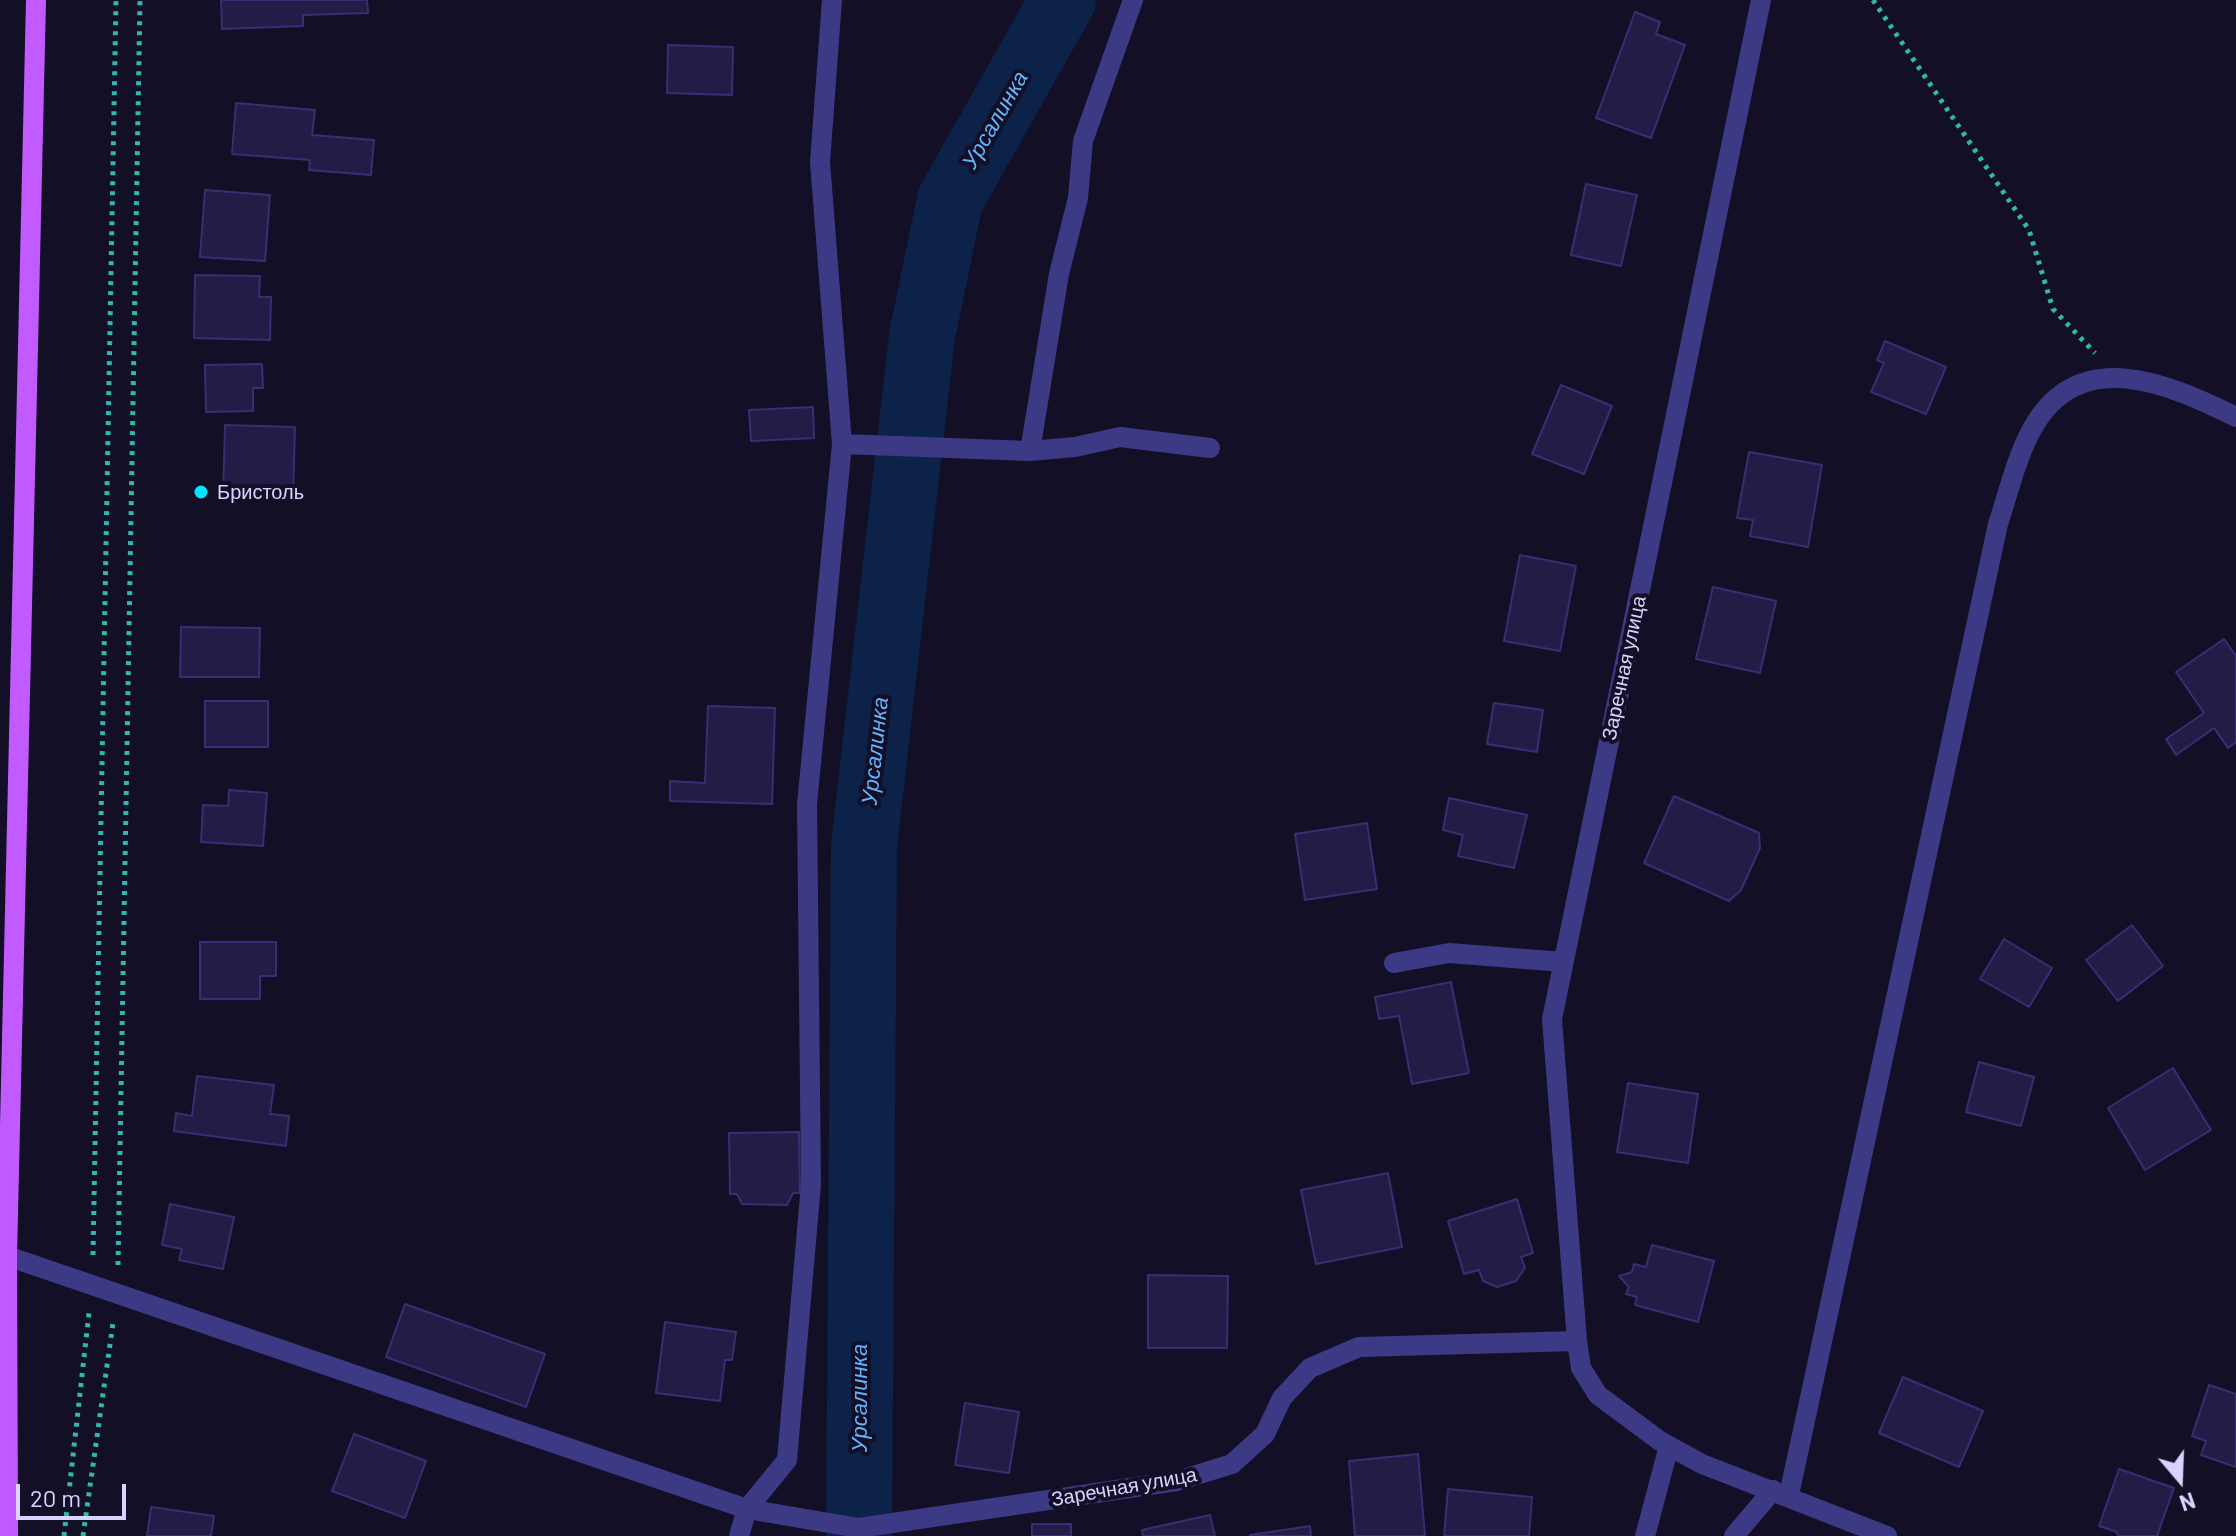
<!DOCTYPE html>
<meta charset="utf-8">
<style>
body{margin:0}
#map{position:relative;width:2236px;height:1536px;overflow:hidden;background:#130f26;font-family:Barlow,sans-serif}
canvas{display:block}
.north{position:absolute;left:2140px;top:1440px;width:80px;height:80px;-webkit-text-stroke:6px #130f26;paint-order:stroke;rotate:161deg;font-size:22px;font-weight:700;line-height:32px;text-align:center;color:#d9d4ff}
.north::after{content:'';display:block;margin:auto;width:28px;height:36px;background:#d9d4ff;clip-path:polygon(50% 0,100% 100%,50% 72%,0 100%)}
.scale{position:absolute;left:16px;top:1484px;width:110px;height:36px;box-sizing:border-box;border:4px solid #d9d4ff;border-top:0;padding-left:10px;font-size:24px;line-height:28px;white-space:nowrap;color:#d9d4ff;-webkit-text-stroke:6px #130f26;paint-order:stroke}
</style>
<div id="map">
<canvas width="2236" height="1536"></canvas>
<div class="north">N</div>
<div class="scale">20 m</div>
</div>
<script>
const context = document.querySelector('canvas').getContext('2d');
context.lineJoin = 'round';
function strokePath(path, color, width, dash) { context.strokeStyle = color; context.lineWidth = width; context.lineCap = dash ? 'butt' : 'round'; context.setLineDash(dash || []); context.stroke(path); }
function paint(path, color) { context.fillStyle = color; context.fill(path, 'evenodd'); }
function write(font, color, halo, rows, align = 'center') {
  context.font = font + ' Barlow,sans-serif'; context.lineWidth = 8; context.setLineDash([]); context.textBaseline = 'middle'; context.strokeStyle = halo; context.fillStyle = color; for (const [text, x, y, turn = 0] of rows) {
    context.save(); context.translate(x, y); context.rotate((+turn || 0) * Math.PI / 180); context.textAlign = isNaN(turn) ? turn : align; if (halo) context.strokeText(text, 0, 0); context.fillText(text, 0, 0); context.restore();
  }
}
const river = new Path2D(`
 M859,1536l5,-690 58,-510 28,-136 113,-200`);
const building = new Path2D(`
 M221,0h146l1,13 -65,2v11l-81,3z
 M1635,12l25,10 -4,12 29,11 -34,93 -55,-20z
 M668,45l65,2 -1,48 -65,-2z
 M236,103l79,7 -3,25 62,5 -3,35 -62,-5 1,-10 -78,-6z
 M1586,184l51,11 -16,71 -50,-11z
 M205,190l65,5 -5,66 -65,-4z
 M195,275l65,1 -1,21h12l-1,43 -76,-2z
 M1885,341l61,26 -20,47 -55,-22 13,-29 -7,-3z
 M262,364l1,24h-10v23l-47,1 -1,-47z
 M1561,385l51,21 -28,68 -52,-20z
 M813,407l1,31 -63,3 -2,-31z
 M225,425l70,2 -2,72 -70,-2z
 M1749,452l73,13 -14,82 -58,-11 3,-16 -16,-2z
 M1520,555l56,11 -16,85 -56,-10z
 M1713,587l63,14 -16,72 -64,-14z
 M181,627l79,1 -1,49h-79z
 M2224,639l12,17v86l-8,6 -14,-20 -38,27 -10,-16 38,-26 -28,-41z
 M205,701h63v46h-63z
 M1494,703l49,7 -6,42 -50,-8z
 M708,706l67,2 -3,96 -102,-3v-20l35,2z
 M229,790l38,3 -4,53 -62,-4 2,-37 25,1z
 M1674,796l85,37 1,15 -19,42 -12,11 -85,-38z
 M1449,798l78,17 -13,53 -56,-12 5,-21 -20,-5z
 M1367,823l10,66 -72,11 -10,-66z
 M2132,925l31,41 -45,35 -32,-41z
 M2004,939l48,29 -23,39 -49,-28z
 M200,942h76v34h-16v23h-60z
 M1451,982l18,91 -57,11 -13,-68 -20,3 -4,-22z
 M1979,1062l55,15 -13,49 -55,-14z
 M2173,1068l38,62 -66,40 -37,-62z
 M197,1076l77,9 -4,29 19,2 -3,30 -112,-15 2,-18 16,3z
 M1628,1083l70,11 -10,69 -71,-11z
 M799,1132l1,61h-7l-6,12 -45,-1 -5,-10h-7l-1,-61z
 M1388,1173l14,74 -86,17 -15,-74z
 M1517,1199l16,54 -12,4 4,11 -9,13 -19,6 -14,-6 -4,-11 -15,4 -16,-53z
 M170,1204l64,13 -11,52 -44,-9 3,-11 -20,-4z
 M1652,1245l62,16 -16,61 -63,-17 2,-8 -11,-3 3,-7 -10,-11 13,-4 2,-8 12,3z
 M1148,1275l80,1 -1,72h-79z
 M405,1304l140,50 -19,53 -140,-50z
 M665,1322l71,10 -4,28h-7l-5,41 -64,-8z
 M1903,1377l80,34 -24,56 -80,-34z
 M2209,1385l27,9v73l-35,-12 5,-14 -14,-5z
 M965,1403l54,9 -10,61 -54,-8z
 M354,1434l72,27 -21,57 -73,-27z
 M1418,1454l7,82h-70l-6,-75z
 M2119,1469l55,19 -17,48h-39l-1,-4 -18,-6z
 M1448,1489l84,8 -3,39h-85z
 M151,1507l63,9 -3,20h-64z
 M1210,1515l5,21h-72l-1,-6z
 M1032,1524h39v12h-39z
 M1310,1526l1,10h-61v-1z`);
const path = new Path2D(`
 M1873,0l156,230 24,79 42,44
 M93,1255l23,-1255
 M118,1265l22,-1265
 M64,1536l25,-223
 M83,1536l30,-213`);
const minor = new Path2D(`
 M1761,0l-209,1019 25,322 4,27 17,27 62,46 42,23 185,72
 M842,444l188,7 45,-4 45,-10 90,11
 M1030,451l29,-177 19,-76 5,-57 50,-141
 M1394,963l55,-10 114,9
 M7,1256l740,253 112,19 318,-47 55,-17 33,-30 17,-36 28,-30 49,-21 218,-6
 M1789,1495l209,-971c10,-30 18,-65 33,-93 47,-88 138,-47 205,-14
 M739,1536l8,-27 40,-49 24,-276 -4,-380 35,-360 -22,-282 12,-162
 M1645,1536l24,-90
 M1734,1536l39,-46`);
const major = new Path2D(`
 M8,1536l-1,-280 29,-1256`);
const markers = [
 [201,492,8,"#00e5ff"]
];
const poiNames = [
 ["Бристоль",217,492]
];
const streetNames = [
 ["Заречная улица",1624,668,-78],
 ["Заречная улица",1124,1487,-10]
];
const waterNames = [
 ["Урсалинка",995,120,-60],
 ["Урсалинка",875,751,-84],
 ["Урсалинка",860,1398,-90]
];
strokePath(river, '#0c2248', 66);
paint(building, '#241b47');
strokePath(building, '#3b2d73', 2);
strokePath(path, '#2fb8b0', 5, [4, 6]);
strokePath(minor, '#3d3a85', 20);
strokePath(major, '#c25bff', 20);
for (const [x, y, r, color] of markers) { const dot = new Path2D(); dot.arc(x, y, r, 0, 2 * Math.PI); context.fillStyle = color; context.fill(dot); strokePath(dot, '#130f26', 3); }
write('20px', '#d9d4ff', '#130f26', poiNames, 'left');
write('20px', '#d9d4ff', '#130f26', streetNames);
write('italic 22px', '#62b6ff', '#130f26', waterNames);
</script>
